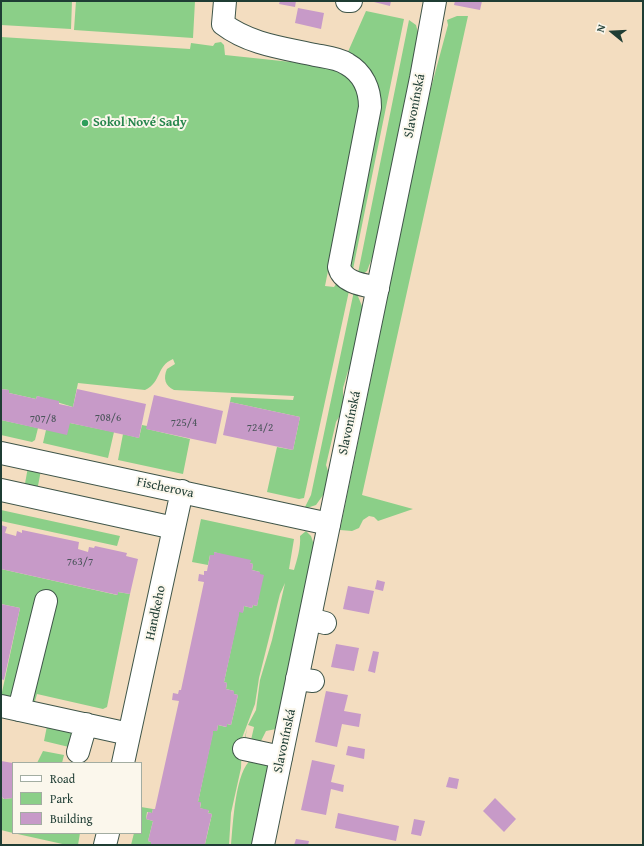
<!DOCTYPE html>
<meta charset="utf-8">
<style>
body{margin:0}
#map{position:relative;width:644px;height:846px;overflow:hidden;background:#f3ddc0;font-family:"Gentium Book Plus",serif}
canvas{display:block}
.frame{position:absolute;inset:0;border:2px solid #1f3d34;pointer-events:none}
.legend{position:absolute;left:12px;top:762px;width:130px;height:72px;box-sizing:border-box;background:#fbf7ec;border:1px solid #a3ada2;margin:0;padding:5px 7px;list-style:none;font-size:12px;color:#1f3d34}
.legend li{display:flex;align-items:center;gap:8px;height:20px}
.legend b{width:20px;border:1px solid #a3ada2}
.north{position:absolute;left:592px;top:12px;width:40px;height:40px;-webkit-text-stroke:3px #fbf7ec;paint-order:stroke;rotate:288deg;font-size:11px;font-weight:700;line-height:16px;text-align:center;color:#1f3d34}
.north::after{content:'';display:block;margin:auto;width:14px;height:18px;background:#1f3d34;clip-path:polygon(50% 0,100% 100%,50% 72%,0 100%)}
</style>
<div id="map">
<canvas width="644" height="846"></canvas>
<div class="frame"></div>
<ul class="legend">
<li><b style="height:5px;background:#fff"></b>Road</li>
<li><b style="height:11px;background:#8bcf88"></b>Park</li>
<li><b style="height:11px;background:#c79ac8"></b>Building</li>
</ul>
<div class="north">N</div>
</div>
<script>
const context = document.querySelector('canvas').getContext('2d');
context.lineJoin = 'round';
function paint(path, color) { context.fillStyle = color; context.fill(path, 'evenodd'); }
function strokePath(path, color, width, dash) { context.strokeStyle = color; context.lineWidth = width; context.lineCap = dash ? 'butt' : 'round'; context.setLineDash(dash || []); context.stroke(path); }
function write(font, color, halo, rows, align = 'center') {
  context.font = font + ' "Gentium Book Plus",serif'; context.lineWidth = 4; context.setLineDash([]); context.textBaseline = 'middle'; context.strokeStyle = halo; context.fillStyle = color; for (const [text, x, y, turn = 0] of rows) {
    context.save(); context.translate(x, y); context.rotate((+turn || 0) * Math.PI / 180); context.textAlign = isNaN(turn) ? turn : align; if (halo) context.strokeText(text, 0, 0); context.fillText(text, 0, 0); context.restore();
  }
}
const green = new Path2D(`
 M1,1h71l-1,28 -70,-4z
 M76,1h119l-2,37 -119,-8z
 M366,11l38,8 -52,255 -3,-6 21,-127 -23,-87z
 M457,16h11l-106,479 51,14 -35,12 -4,-4 -5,-1 -6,4 -4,8 -7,3 -12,-1 88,-431 20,-74 -1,-5z
 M409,20l7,5 3,11 -42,209 -10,26 -10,7z
 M1,37l189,12 1,-6 22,3 2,-3 6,-1 3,3 1,10 85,9 36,7 17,25 -38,190 9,1 4,-6 11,10 -45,207 -5,1 -32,-7 10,-45 16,3 7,-33 -70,-15 1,-5 62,3 1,-4 -120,-6c-9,-4 -11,-12 -7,-21l8,-5 -2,-5c-17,7 -11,23 -28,31l-67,-7 -5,24 -36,-11 -1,3 -27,-6v-3l-8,-1z
 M354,291l3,3 5,12 1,9 -10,48 -5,8 -5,17v22l-7,12 -10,43 3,9 -3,17 -10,14 -12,4 7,-14z
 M1,420l37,8 -3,12 -3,2 -31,-7z
 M70,423l44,9 -6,26 -65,-15 3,-13z
 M142,425l5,1v3l43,10 -7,35 -65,-14 5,-26 16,4z
 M28,467l13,3 -4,21 -13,-2z
 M1,510l119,26 -3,10 -116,-25z
 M201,519l93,20 -5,30 5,1c3,-10 7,-23 6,-34l6,-5 5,5 3,9 -38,184 -10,2 -6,12 -16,-2 3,-13 -2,12h6l3,-13 -6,-2 8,-15 4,-30 12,-40 13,-57 -5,11 -21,84 -4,26 -13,34 -1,30 -10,45 -2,32h-28v-2l4,1 7,-30 -4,-1 1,-2 -9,-3 1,-5 -3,-1 15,-71h4l1,-6 8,2 1,-3 4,1 7,-30 -4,-1v-3l-8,-2 1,-6 -3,-1 15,-70h4l1,-6 8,2 1,-3 4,1 2,-12 1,-22 -8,-2 1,-6 -39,-12v3h-4l-2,10 -16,-3z
 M1,569l116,26 1,-3 12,2 -23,113 -4,2 -66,-15 -3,11 -22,-7 -11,-1 19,-89 -19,-4z
 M47,726l30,6 -4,16 -29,-7z
 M43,751l21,4 -2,8h-25z
 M252,759l16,5 -14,81h-23c2,-20 4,-75 21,-86z
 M1,794l2,5 10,-1v35l-12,-3z
 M141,807l12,2 -1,4 -5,-1 -1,7 7,2 -5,20 3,1v3h-20l3,-12h7z
 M13,833h67l-2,12h-11z`);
const building = new Path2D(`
 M280,1h16l-1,6 -16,-3z
 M370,1h21l-1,5z
 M455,1h27l-2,9 -26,-5z
 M298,8l26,5 -3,16 -26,-6z
 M1,389l8,1v3l27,6 1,-3 22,5v3l14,3 4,-18 69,15 -7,34 -69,-15 -3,12 -66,-15z
 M154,395l69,16 -7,33 -70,-15z
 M230,402l70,15 -7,33 -70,-15z
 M1,525l6,2 -2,6 11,3 1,-5 5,2v-3l57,12 -1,7 10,3 1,-5 5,1 1,-2 32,7 -1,3 12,3 -8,35 -12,-2v3l-117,-26z
 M214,552l37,8 -1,3 3,1 -1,6 8,2v2l4,1 -7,31 -4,-1 -1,3 -8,-2 -1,7 -4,-1v3l-15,67 3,1 -1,6 8,2v3l4,1 -7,30 -4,-1v3l-9,-2 -1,6h-4v3l-15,68h3l-1,6 9,2 -1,3 4,1 -3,12 -4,18 -54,1v-3l-3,-1 5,-20 -7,-2 2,-7 4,1 1,-4h2l24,-108 -7,-1 1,-7 5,1 1,-4h2l23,-108 -6,-1 1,-7 5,1v-4h3l3,-16h4z
 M377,580l8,2 -2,9 -8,-2z
 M348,586l26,5 -5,23 -26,-5z
 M1,604l19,4 -16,72 -3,-1z
 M336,644l23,4 -5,23 -23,-4z
 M373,651l6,1 -4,21 -7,-2z
 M326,691l22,4 -4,16 17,3 -2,13 -17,-3 -5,23 -22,-5z
 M348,746l17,3 -1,10 -18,-4z
 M312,760l23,5 -4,17 13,3 -1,7 -12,-3 -5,26 -25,-5z
 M1,761l12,2v35l-9,1 -2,-2z
 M449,777l10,2 -2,10 -11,-2z
 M495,798l21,21 -12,13 -21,-21z
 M338,813l61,13 -3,15 -61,-13z
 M414,819l11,2 -4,15 -10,-2z
 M296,839l13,2 -1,4h-14z`);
const minor = new Path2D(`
 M225,1l-2,23c26,20 60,24 92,31 10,2 23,3 32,9 16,9 23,25 23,43l-31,160c4,16 25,18 39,21
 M347,1h4
 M1,453l328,71
 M1,490l173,38
 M310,619l15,4
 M297,679l16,2
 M1,706l128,28
 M19,710l27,-109
 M244,749l37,8
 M78,752l8,-28
 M123,763l59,-272
 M105,845l3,-12`);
const major = new Path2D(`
 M263,845l158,-767 14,-77`);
const markers = [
 [85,123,4,"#2e9e5b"]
];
const numberNames = [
 ["708/6",108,418],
 ["707/8",43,419],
 ["725/4",184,423],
 ["724/2",260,428],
 ["763/7",80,562]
];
const streetNames = [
 ["Slavonínská",415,106,-79],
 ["Slavonínská",350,423,-78],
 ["Fischerova",165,488,12],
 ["Handkeho",156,613,-78],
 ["Slavonínská",285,741,-78]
];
const leisureNames = [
 ["Sokol Nové Sady",93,123]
];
paint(green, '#8bcf88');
paint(building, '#c79ac8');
strokePath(minor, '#3f5549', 24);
strokePath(major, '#3f5549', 24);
strokePath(minor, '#fff', 22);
strokePath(major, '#fff', 22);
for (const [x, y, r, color] of markers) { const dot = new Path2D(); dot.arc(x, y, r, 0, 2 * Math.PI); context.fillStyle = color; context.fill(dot); strokePath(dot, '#fbf7ec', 1.5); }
write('11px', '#495459', null, numberNames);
write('13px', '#1f3d34', '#fbf7ec', streetNames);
write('bold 13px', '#27864d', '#fbf7ec', leisureNames, 'left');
</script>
